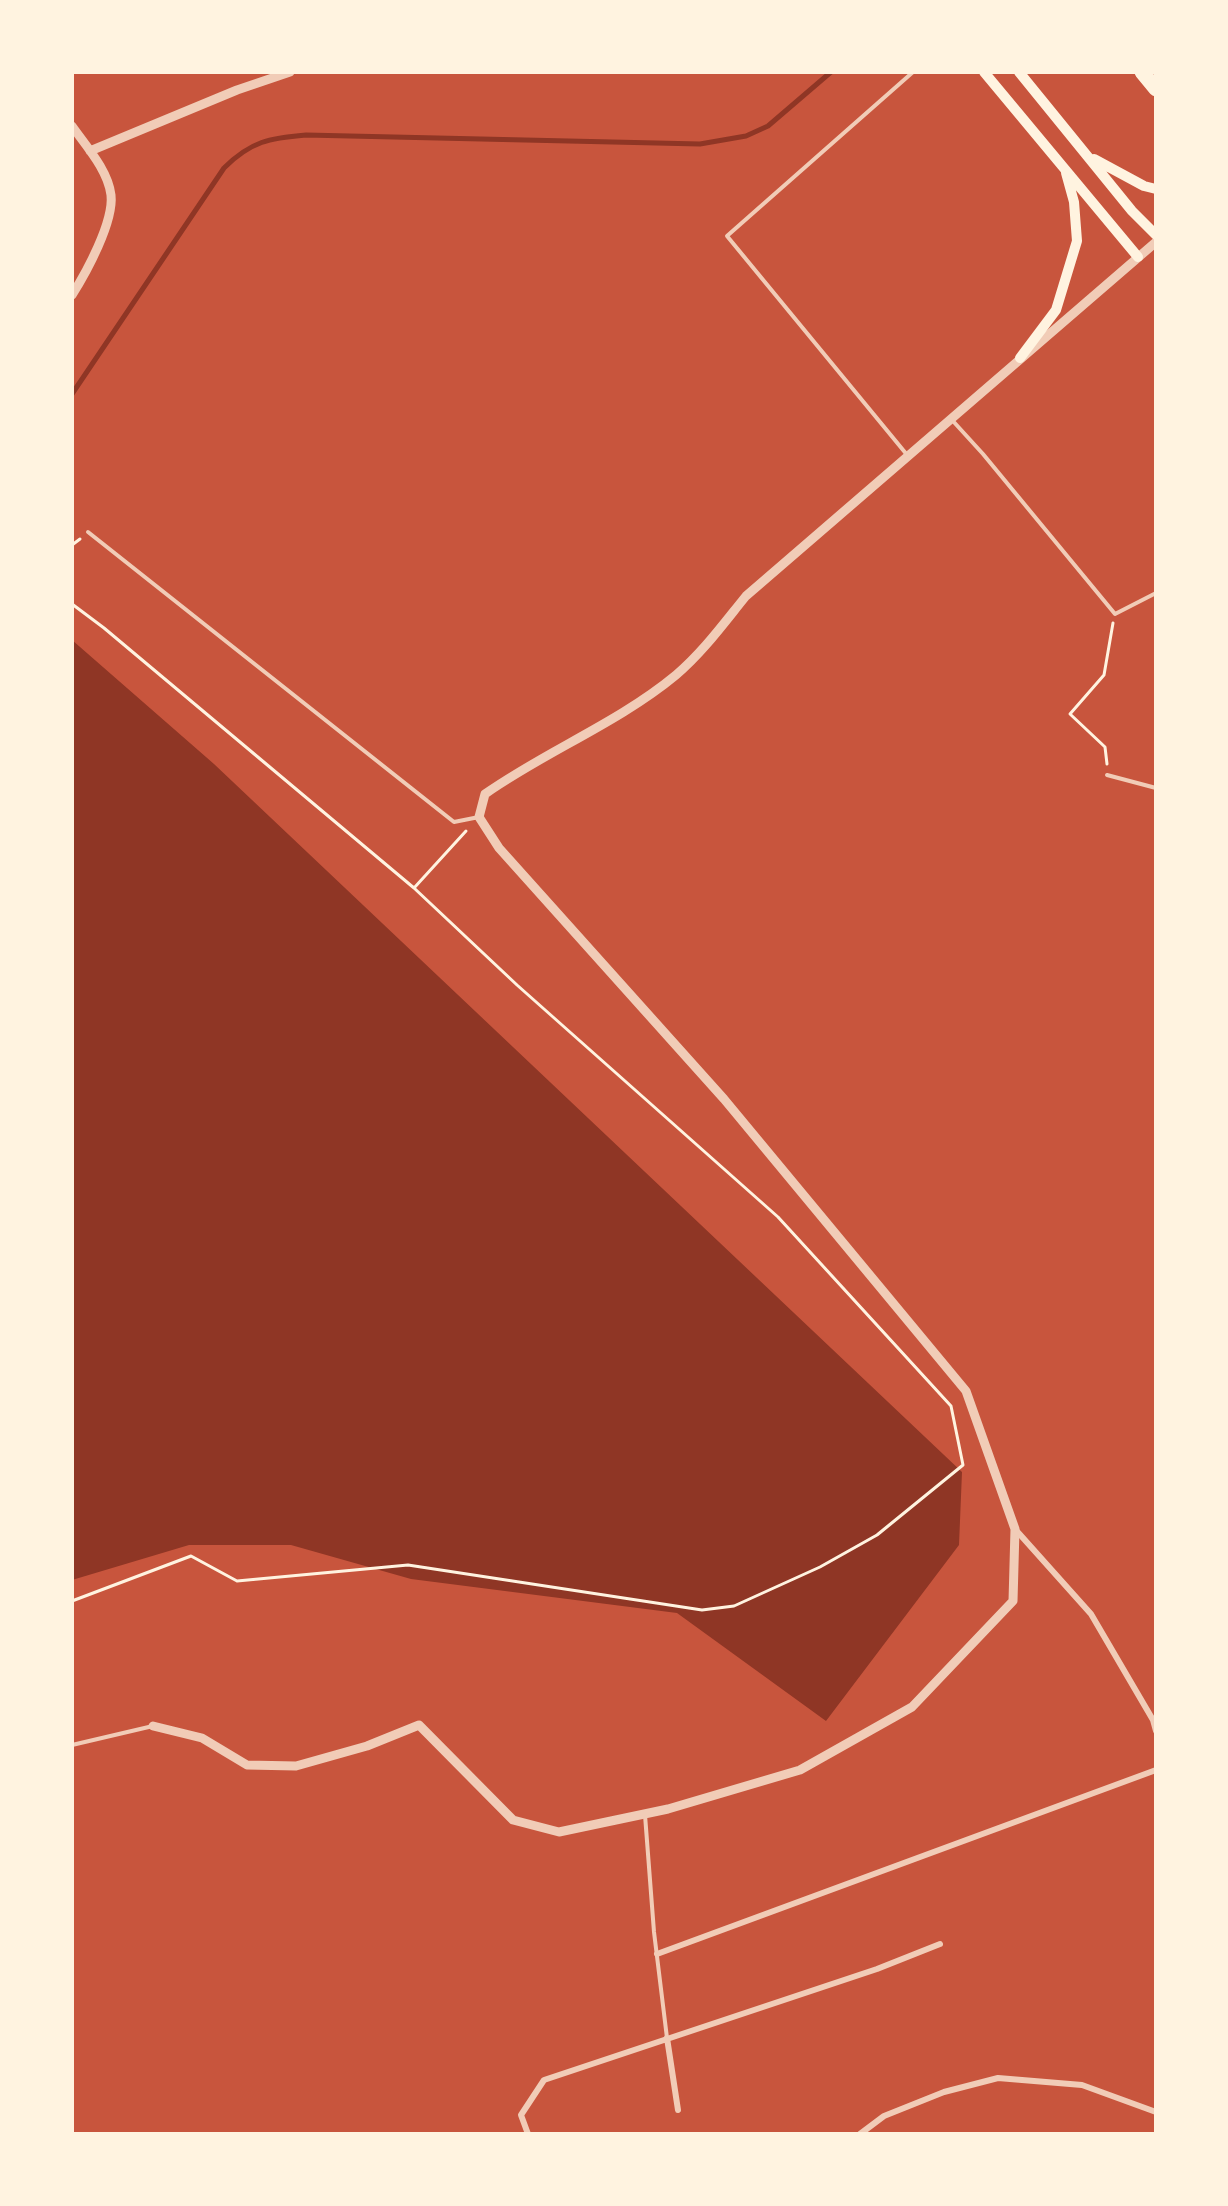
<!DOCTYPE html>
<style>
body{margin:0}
#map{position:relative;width:1228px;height:2206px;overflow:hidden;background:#c8553d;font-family:Lato,sans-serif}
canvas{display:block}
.frame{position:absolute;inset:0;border:74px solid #fff3e0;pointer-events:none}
</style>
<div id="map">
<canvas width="1228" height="2206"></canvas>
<div class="frame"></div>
</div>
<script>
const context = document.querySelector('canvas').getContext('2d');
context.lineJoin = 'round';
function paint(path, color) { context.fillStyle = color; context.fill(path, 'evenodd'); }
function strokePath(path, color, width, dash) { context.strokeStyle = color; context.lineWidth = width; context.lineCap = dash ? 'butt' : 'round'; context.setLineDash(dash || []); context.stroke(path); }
const water = new Path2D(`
 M72,640l142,124 748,708 -3,73 -133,176 -149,-108 -266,-34 -120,-34h-102l-117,35z`);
const stream = new Path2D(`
 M72,394l152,-226c27,-27 46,-30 82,-33l394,9 46,-8 22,-10 63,-54`);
const path = new Path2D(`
 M72,545l8,-6
 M72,604l32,24 310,260
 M1107,764l-2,-17 -35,-33 34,-39 9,-52
 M72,1601l119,-45 46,25 171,-16 294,45 32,-4 86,-39 57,-32 86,-70 -12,-59 -173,-189 -261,-232 -103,-97 52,-57`);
const service = new Path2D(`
 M952,420l31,34 132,160 41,-21
 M908,456l-181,-220 186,-164
 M88,532l366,290 25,-5
 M1107,775l49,13
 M72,1745l81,-19
 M645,1815l9,117 13,106`);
const minor = new Path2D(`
 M1015,1529l76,85 62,106 3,11
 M657,1954l499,-184
 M667,2038l11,72
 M528,2134l-7,-19 23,-35 333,-111 63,-25
 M860,2134l24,-18 60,-24 54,-14 84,7 74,27`);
const tertiary = new Path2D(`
 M72,126c14,20 36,44 39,69 3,27 -25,78 -39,100
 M90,151l147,-61 53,-18
 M153,1726l49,12 45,27 49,1 71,-20 52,-21 94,95 46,12 109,-23 132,-39 112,-63 101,-106 2,-72 -49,-138 -242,-292 -225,-251 -20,-31 6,-23c61,-43 133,-71 191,-119 27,-23 48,-52 70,-79l410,-354`);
const secondary = new Path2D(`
 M984,72l154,185
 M1019,72l113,139 24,24
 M1094,159l50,27 12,3
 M1020,358l36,-48 21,-69 -3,-39 -8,-29`);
const motorway = new Path2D(`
 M1142,72l14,17`);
paint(water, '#8f3625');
strokePath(stream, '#8f3625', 5);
strokePath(path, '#fff3e0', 3);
strokePath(service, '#f1ccb7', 4);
strokePath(minor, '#f1ccb7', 6);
strokePath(tertiary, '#f1ccb7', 9);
strokePath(secondary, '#fff3e0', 10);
strokePath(motorway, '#fff3e0', 15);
</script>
